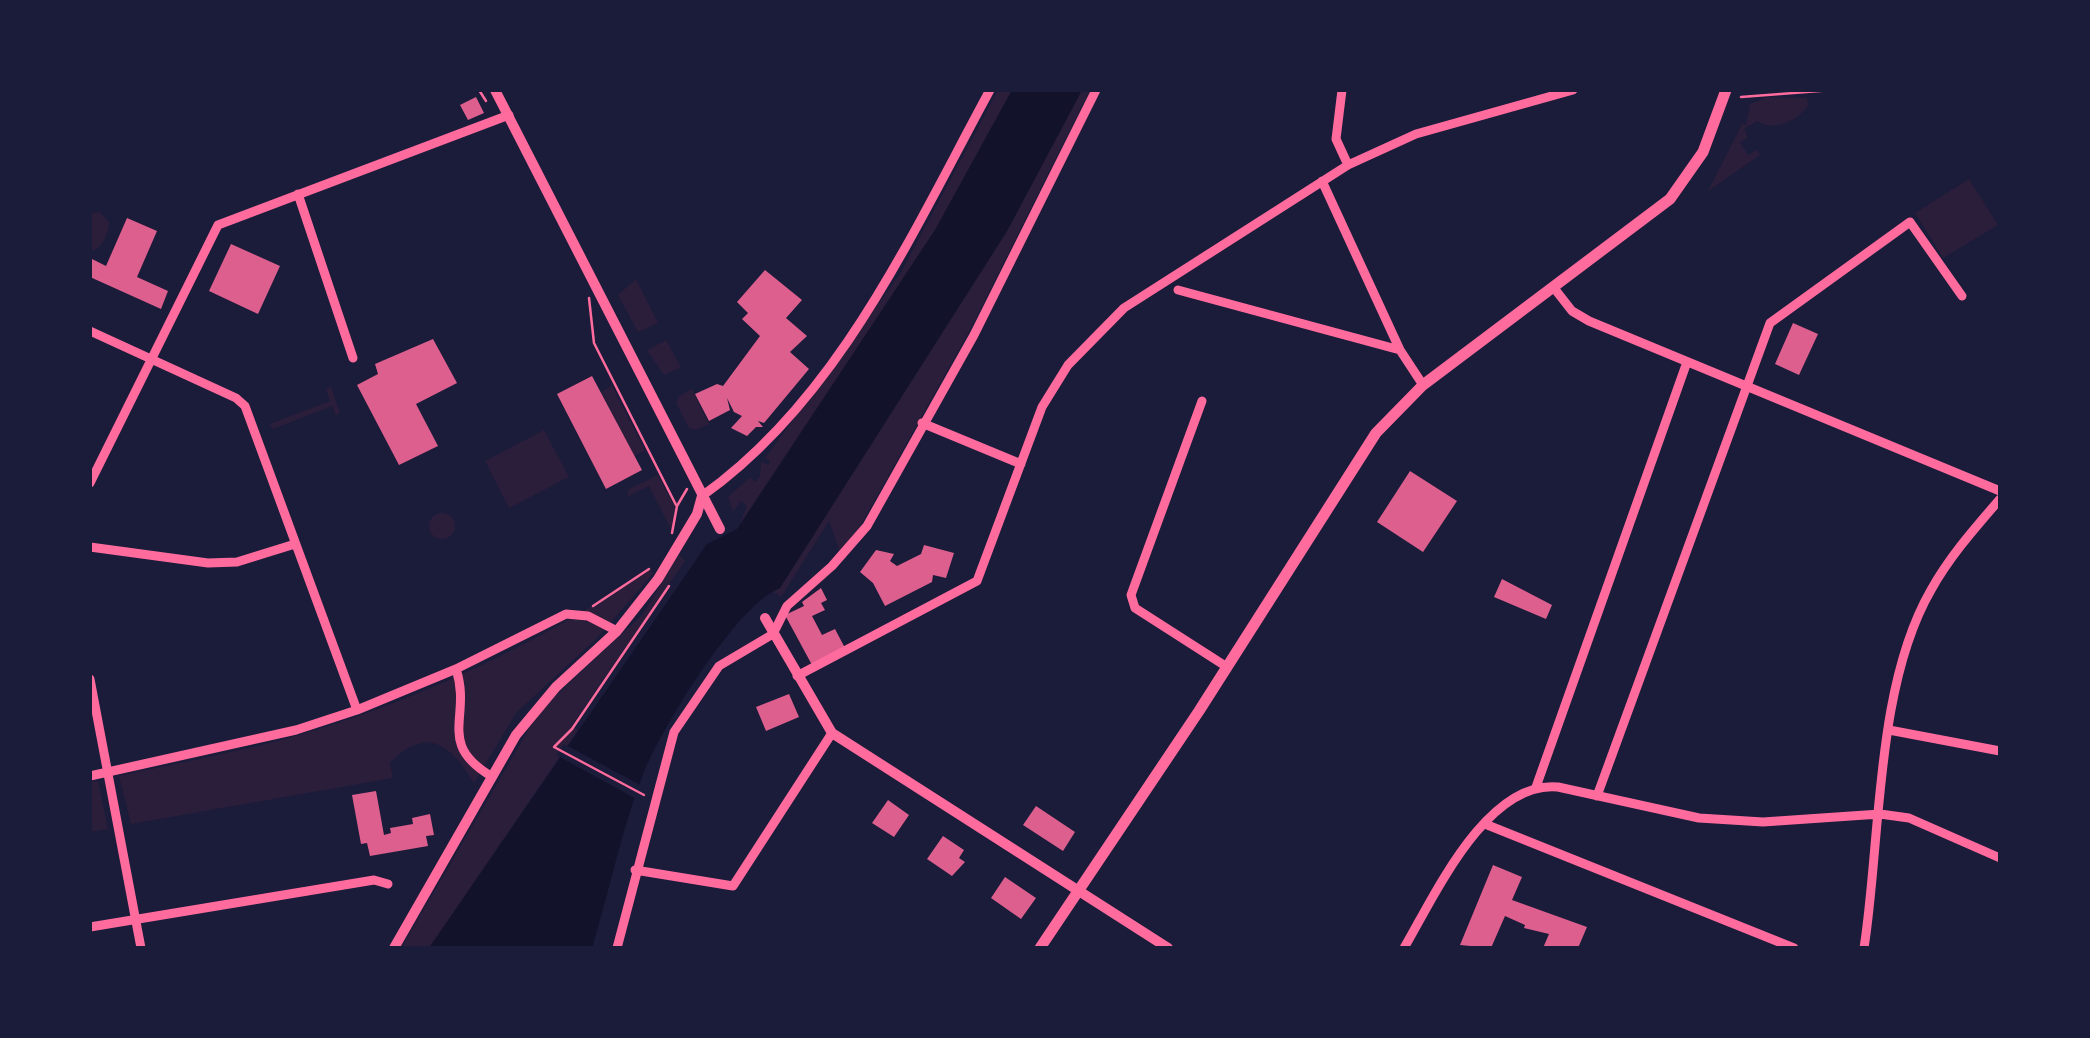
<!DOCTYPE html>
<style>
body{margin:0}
#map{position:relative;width:2090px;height:1038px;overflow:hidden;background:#1b1b3a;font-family:Lato,sans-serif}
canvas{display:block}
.frame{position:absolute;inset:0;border:92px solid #1b1b3a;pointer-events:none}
</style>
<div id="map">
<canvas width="2090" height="1038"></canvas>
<div class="frame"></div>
</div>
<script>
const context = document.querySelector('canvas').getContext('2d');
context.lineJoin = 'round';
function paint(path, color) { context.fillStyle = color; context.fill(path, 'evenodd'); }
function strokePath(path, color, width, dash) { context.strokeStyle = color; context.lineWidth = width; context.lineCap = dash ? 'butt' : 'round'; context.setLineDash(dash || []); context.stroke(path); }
const green = new Path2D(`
 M998,90h14l-77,140 -196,296 8,-20 -6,-5 -8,11 -5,-15 22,-20 5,5 5,-5 1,-16 7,4 2,-4 -5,-3 135,-184z
 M1082,90h8l-121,242 -111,198 -18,22 -11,-31 -48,76 -8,-5 7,-5 227,-356z
 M1768,97l39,1 1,8c-11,15 -34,26 -51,15l-13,8 4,8 -8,6 8,12 9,-5 3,5 -52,36 34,-67 4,1 4,-21z
 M1969,179l29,46 -55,33 -28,-45z
 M100,212l9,10c-1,13 -6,26 -19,30v-39z
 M636,279l22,44 -20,9 -20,-37z
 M666,340l15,27 -17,8 -17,-25z
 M612,386l33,64 -11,6 -33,-64z
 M331,387l9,26 -4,2 -4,-9 -59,23 -3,-5 60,-23 -4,-12z
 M692,389l17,35 -13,6 -7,-2 -13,-25 3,-7z
 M544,430l25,47 -60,31 -24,-47z
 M658,475l19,36 -5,20 -23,-45 -22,11 2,-8z
 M429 526a13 13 0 1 1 26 0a13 13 0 1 1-26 0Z
 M679,554l6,7 -113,164 6,5 -149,218h-28l129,-221 19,-25 93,-87z
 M650,569l3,5 -57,65 -80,74 -42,70c-22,-37 -47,-59 -84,-20l3,15 -262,46 -12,-48c62,-14 126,-25 187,-43 123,-37 238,-93 344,-164z
 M98,781l10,48 -18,3v-50z`);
const water = new Path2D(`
 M1012,90h70l-75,141 -227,357c-44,17 -120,142 -138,189 -21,55 -33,115 -50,171h-163l278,-404 30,-15 198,-299z`);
const pier = new Path2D(`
 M564,744l80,43 -6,22 2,-8 -84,-46z`);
const building = new Path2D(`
 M476,97l8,16 -16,7 -8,-15z
 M127,218l30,13 -20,46 31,14 -7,18 -71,-32v-19l16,8z
 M231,244l49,22 -22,48 -49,-23z
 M765,270l37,30 -16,18 21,18 -17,16 19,17 -45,54 -6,-2 5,6h-7l-9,9 -16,-8 11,-12 -8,-4 -7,-14 3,12 -21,11 -14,-27 22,-10 6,2 37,-50 -18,-17 6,-6 -11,-11z
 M1793,323l25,11 -19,41 -24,-11z
 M433,339l24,44 -41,21 22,42 -39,19 -42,-80 21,-11 -3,-10z
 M592,376l50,94 -36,19 -49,-95z
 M1410,471l47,30 -34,51 -46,-30z
 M924,545l30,8 -8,25 -13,-3 -1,7 -47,24 -12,-23 -13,-11 16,-22 18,4 -4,7 7,5 24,-12z
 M1502,579l50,26 -6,14 -52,-22z
 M821,588l6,12 -6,3 4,7 -13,6 10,19 13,-6 10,19 -33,17 -27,-50 19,-9 -2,-4z
 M789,694l10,23 -33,14 -10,-24z
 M376,791l8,44 7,-2 -1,-5 23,-4 -1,-6 18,-4 4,21 -8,1 2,10 -58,10 -3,-13 -6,1 -9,-49z
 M888,800l21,15 -15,22 -22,-14z
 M1036,806l39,26 -12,19 -40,-26z
 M943,836l21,14 -5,8 6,4 -13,14 -25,-17z
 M1493,865l29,12 -10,23 75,27 -9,21h-35l6,-14 -25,-6 1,-3 -20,-9 -14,32 -31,-3z
 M1005,877l31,21 -15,21 -30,-21z`);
const path = new Path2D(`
 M479,90l7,11
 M1741,97l92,-7
 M589,298l5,45 82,162
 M672,533l5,-27 10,-17
 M593,606l56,-37
 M644,795l-90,-48 18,-18 97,-143`);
const minor = new Path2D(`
 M1342,90l-6,49 12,26
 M1322,181l78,169 23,35
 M298,194l55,164
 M1554,288l18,23 17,10 411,170
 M1178,290l222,60
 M90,331l146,67 9,8 112,304
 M1202,401l-71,194 4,13 92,59
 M922,423l99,41
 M90,483l128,-258 291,-110
 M702,496c137,-97 210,-263 288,-406
 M90,547l118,16 29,-1 58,-18
 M456,669c16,48 -20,74 35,107
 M797,676l180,-95 65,-174 26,-42 56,-57 224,-143 68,-31 157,-44
 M90,679l51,269
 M1889,730l111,21
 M90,776l206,-46 61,-20 99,-41 110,-55 22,2 29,15
 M1536,787l151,-425
 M1597,796l173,-473 140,-101 52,74
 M1485,824l309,124
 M635,870l98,16 99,-153
 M90,927l284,-47 14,4
 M617,948l57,-216 45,-66 54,-32 14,-28 45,-40 35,-40 107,-191 122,-245
 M1404,948c31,-53 83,-168 154,-161l141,31 64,4 117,-8 29,4 91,40
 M1864,948c17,-109 11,-261 67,-358 19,-34 44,-62 69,-91`);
const tertiary = new Path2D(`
 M495,90l225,439
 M765,618l67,115 336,215
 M394,948l122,-213 40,-48 61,-56 41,-52 39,-65 5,-18`);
const secondary = new Path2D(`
 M1040,948l159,-237 177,-278 47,-48 247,-186 33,-47 23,-62`);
paint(green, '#2a1e3b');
paint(water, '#12122b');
paint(pier, '#1b1b3a');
paint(building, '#dd5f8e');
strokePath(path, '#ff6b9d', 2.5);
strokePath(minor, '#ff6b9d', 9);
strokePath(tertiary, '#ff6b9d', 10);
strokePath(secondary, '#ff6b9d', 11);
</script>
